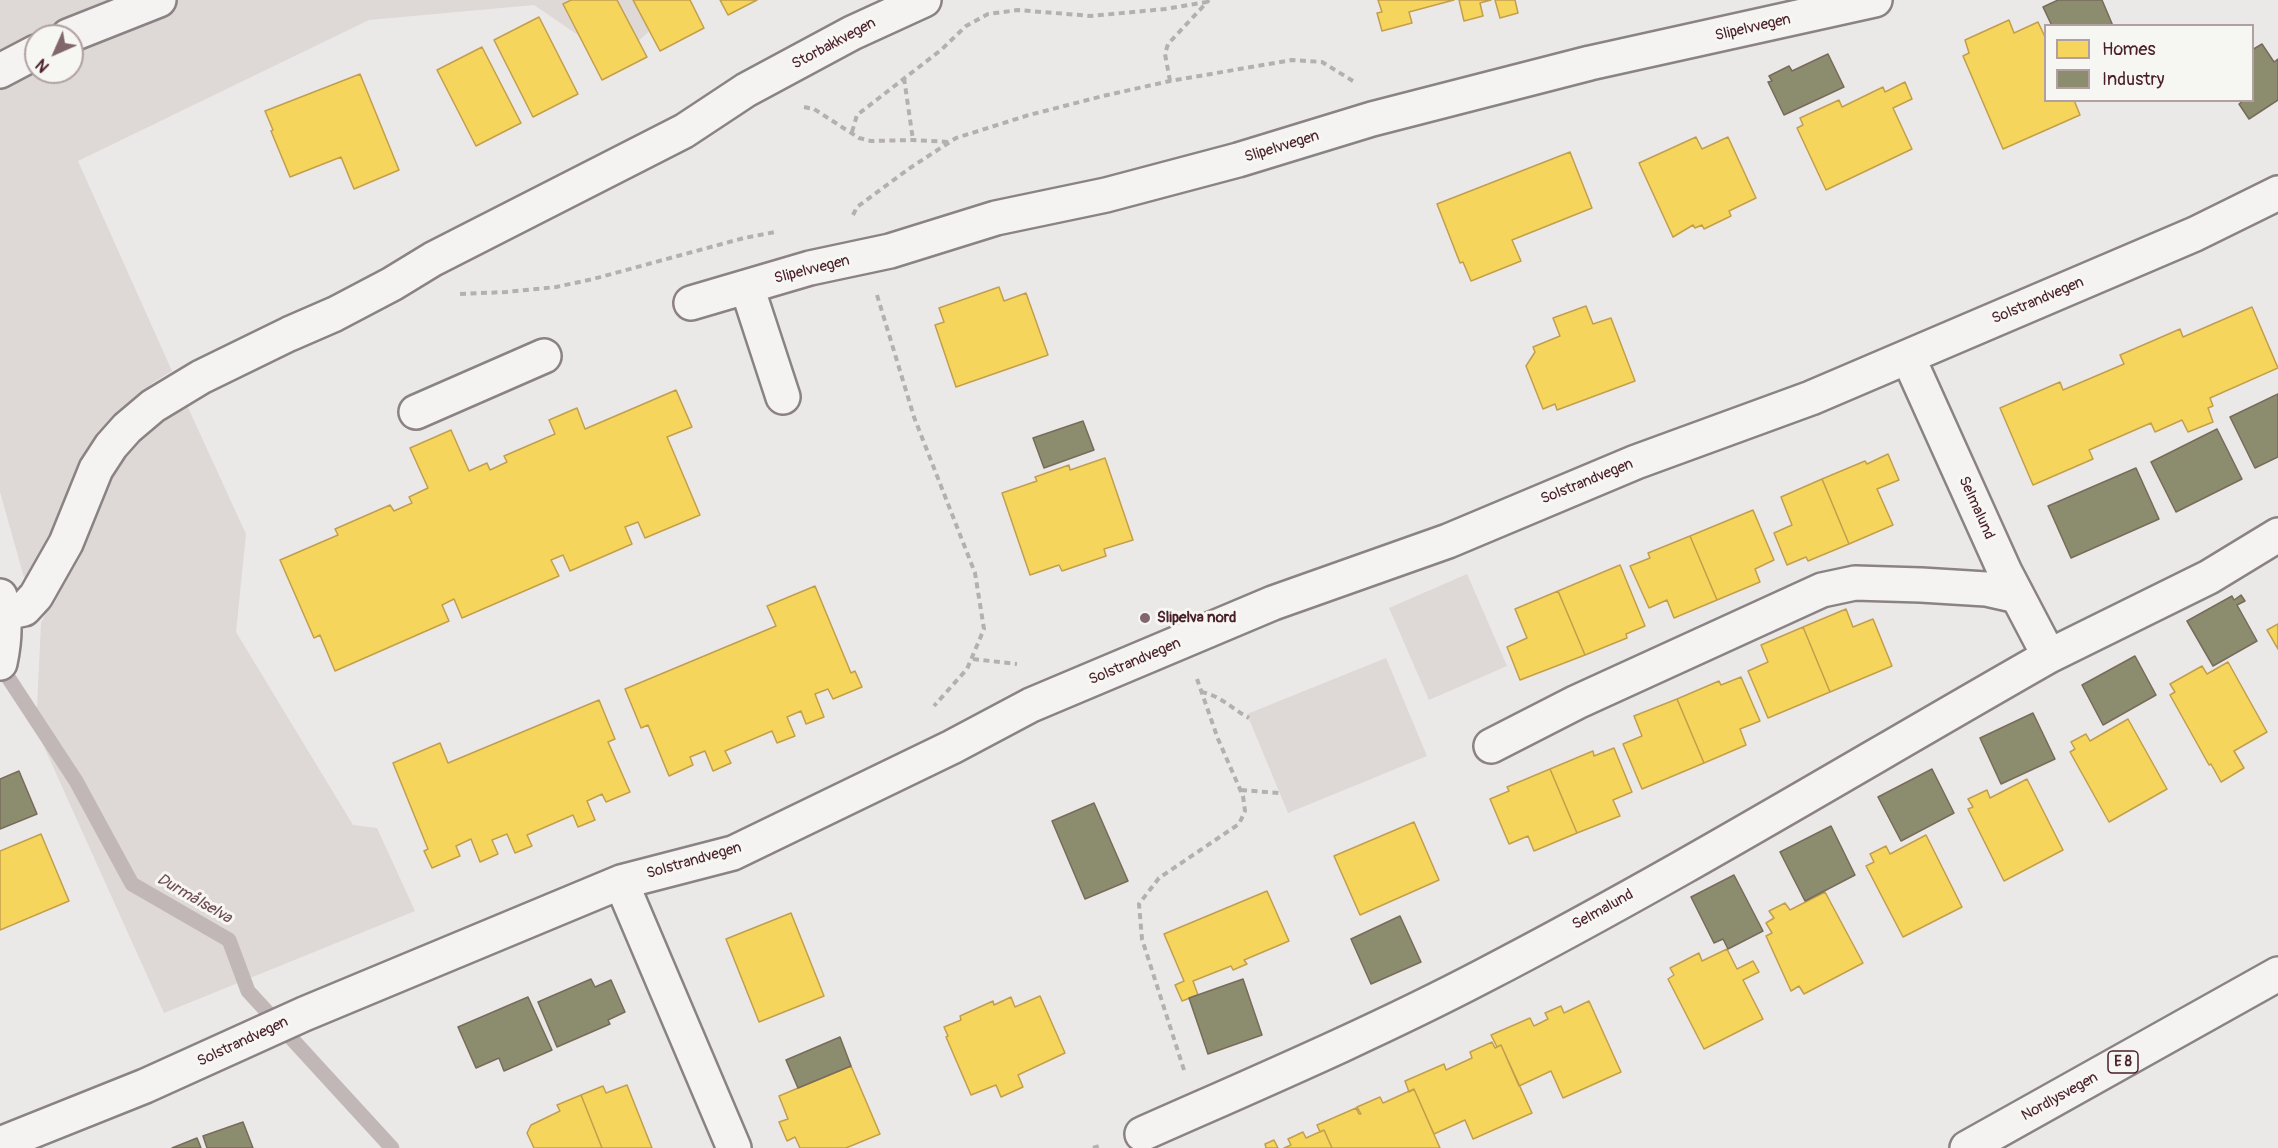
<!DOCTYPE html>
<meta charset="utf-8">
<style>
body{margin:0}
#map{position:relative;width:2278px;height:1148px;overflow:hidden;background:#ebe9e7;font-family:Pangolin,sans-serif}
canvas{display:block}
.legend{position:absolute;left:2044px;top:24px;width:210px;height:78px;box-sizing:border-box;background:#f6f6f2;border:2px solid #b1a0a2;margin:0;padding:8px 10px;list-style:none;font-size:18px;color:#4a1f2b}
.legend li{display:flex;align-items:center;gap:12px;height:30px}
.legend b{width:30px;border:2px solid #b1a0a2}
.north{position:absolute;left:24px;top:24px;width:60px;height:60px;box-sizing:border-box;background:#f6f6f2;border:2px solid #b1a0a2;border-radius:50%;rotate:225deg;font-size:16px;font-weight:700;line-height:24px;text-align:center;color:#4a1f2b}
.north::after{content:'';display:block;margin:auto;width:21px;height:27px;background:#82666d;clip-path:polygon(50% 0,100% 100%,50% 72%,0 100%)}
</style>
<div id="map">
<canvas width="2278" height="1148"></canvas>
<ul class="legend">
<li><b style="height:16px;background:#f6d55c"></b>Homes</li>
<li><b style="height:16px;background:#8c8c6e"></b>Industry</li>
</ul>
<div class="north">N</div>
</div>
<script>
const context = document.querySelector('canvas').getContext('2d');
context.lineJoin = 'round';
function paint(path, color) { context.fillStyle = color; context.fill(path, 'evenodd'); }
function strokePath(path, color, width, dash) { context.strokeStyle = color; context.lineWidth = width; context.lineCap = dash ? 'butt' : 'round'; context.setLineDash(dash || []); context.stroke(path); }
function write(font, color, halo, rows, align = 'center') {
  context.font = font + ' Pangolin,sans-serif'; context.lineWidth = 6; context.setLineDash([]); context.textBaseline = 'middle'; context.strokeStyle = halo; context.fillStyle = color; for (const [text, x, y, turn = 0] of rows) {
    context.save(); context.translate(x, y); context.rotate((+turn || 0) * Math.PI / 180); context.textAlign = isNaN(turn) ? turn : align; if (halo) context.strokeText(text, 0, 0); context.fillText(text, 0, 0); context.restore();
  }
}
const green = new Path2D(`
 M0,0h684l-68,61 -82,-56 -165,15 -291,141 94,210 -18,11 -49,43 -39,69 -26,82 -15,5 -25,-89zM36,36h36v36h-36z
 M185,401l61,133 -10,98 117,193 24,3 38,83 -251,102 -128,-284 5,-106 83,-172 50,-44z
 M1467,574l40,92 -78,34 -40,-92z
 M1386,658l41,98 -139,57 -41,-99z`);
const homes = new Path2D(`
 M571,0h46l30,57 -45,23 -39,-76z
 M633,0h57l14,28 -44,23z
 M720,0h37l-29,15z
 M1378,0h76l-45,12 3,11 -30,8 -5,-18 5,-1z
 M1459,0h32l-11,3 3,13 -19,5z
 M1495,0h20l3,13 -18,5z
 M539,17l39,77 -45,23 -39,-77z
 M2009,20l5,13 24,-11 8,17v61h28l6,15 -77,34 -40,-93 6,-3 -4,-13z
 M482,47l39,76 -45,23 -39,-76z
 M360,74l39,96 -45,19 -13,-32 -51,20 -19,-46 2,-1 -8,-19z
 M1905,82l7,17 -19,9 19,41 -86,41 -29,-62 6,-3 -3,-7 39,-18 3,7 41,-20 2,5z
 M1696,137l6,12 26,-12 28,61 -27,13 2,5 -27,13 -2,-4 -7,3 -2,-3 -20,12 -34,-74z
 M1570,152l22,56 -80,32 9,21 -50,20 -8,-19 -3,1 -23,-59z
 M999,287l5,14 22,-8 22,62 -92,32 -21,-62 9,-3 -5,-14z
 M1586,306l7,18 18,-6 24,63 -78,29 -2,-6 -12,5 -17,-43 9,-14 -2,-5 27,-11 -7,-18z
 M2252,307l26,61 -68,30 3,8 -5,2 5,14 -25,10 -6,-12 -27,12 -4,-9 -62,27 4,9 -60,26 -33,-77 60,-26 3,8 61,-26 -4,-9 60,-26 3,8z
 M676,390l16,37 -25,10 33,78 -55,23 -7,-16 -13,5 7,17 -62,27 -7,-16 -12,5 8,16 -97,42 -8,-19 -12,6 7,16 -114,50 -15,-36 -6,3 -34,-78 58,-25 -3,-6 55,-24 4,6 18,-8 -3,-6 19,-9 -18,-40 41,-18 18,41 18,-8 3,7 17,-8 -3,-6 51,-22 -6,-14 28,-12 8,21z
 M1888,454l11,26 -22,9 16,36 -44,19 -27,-65 43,-18 2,3z
 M1105,458l28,82 -29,9 2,7 -44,15 -3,-6 -29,10 -28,-82 35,-12 -2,-4 34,-12 1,5z
 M1822,479l27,65 -41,17 -2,-4 -19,8 -13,-32 18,-8 -11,-28z
 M1753,510l21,50 -19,9 5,13 -43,18 -27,-64z
 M1690,536l27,64 -43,18 -7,-18 -18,8 -19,-42 20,-8 -2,-5z
 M1620,565l25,61 -19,8 1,4 -42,17 -27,-64z
 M815,586l36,87 4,-2 7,16 -29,12 -5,-10 -13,5 9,23 -18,7 -5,-13 -14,6 8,19 -18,7 -5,-12 -47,20 6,12 -18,8 -8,-20 -15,6 3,8 -24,11 -21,-51 -7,3 -16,-39 151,-63 -9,-20z
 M1558,591l27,64 -65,25 -13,-33 20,-9 -12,-29z
 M1846,609l7,18 20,-8 19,47 -62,26 -27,-65z
 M2278,624v25l-11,-19z
 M1803,627l27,65 -62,26 -20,-47 20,-9 -7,-17z
 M2228,662l39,70 -33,19 10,17 -23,14 -10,-18 -2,1 -39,-70 5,-3 -5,-8 32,-18 5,8z
 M1741,677l19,44 -20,8 6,16 -42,18 -27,-64 42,-18 2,4z
 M1677,699l27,64 -62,26 -19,-45 19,-8 -8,-20z
 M599,700l16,39 -7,3 22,50 -24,10 -4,-8 -15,7 8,19 -17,7 -5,-12 -46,20 5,11 -17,7 -8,-19 -15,6 6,14 -18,8 -9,-23 -15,7 4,10 -28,12 -8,-17 4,-2 -35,-86 47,-20 8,20z
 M2128,719l39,70 -58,33 -39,-70 5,-3 -4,-7 15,-8 4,7z
 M1614,748l18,44 -19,8 7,16 -43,17 -27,-64 43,-18 1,5z
 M1550,769l27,64 -43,18 -6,-15 -19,8 -19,-45 19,-8 -2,-4z
 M2027,779l36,71 -59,31 -36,-72 5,-2 -5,-8 19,-9 3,8z
 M1414,822l25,58 -79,35 -26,-59z
 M41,834l28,67 -69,29v-79z
 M1926,835l36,72 -59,30 -37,-71 8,-4 -4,-8 16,-8 4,8z
 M1267,891l22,50 -45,19 3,4 -14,6 -2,-4 -38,15 5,14 -16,6 -7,-16 9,-4 -20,-47z
 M1825,892l38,71 -59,31 -5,-8 -8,5 -25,-55 6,-3 -6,-10 8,-5 -5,-7 16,-8 5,7z
 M791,913l33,83 -65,26 -33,-83z
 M1727,949l10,20 16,-8 6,11 -16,8 20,39 -59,30 -36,-70 6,-4 -4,-7 29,-15 3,8z
 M1040,996l25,57 -47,22 5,12 -22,10 -5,-12 -25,10 -25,-58 2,-1 -4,-9 17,-7 -1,-4 33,-15 1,4 17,-8 4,10z
 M1589,1001l32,71 -58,26 -12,-27 -32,15 -18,-41 -4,2 -6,-12 39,-17 4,8 14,-7 -3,-6 16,-7 3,7z
 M1492,1042l3,6 6,-3 31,68 -59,26 -8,-19 -31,14 -20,-45 -5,3 -4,-11 39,-17 2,6 26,-12 -2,-6z
 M851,1066l29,68 -34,14h-46l-5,-11 -8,4 -8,-19 9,-3 -9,-23z
 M627,1085l25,63h-50l-21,-53 22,-9 3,7z
 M1414,1089l26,59h-108l-8,-18 -4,2 -3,-7 39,-17 3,6h2l-4,-7 23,-10 3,6z
 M581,1095l21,53h-68l-7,-15 4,-8 29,-14 -3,-6z
 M1324,1130l8,18h-48l7,-3 -3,-6 15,-7 3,6z
 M1274,1140l4,8h-12l-1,-4z`);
const industry = new Path2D(`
 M2058,0h44l11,26h-61l-9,-19z
 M2262,44l12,18 4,-3v41l-29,19 -10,-15 5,-4h8v-50z
 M1828,54l16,33 -60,28 -16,-33 4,-1 -3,-5 20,-10 3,5z
 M2278,394v63l-23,11 -25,-51z
 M1083,421l11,29 -50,18 -11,-30z
 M2217,429l25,50 -66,33 -25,-50z
 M2136,468l23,51 -88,39 -23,-52z
 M2241,595l4,6 -8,4 20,36 -44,25 -26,-45 45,-25 2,4z
 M2135,656l21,39 -53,30 -21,-40z
 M2033,713l22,46 -54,25 -21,-46z
 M1932,769l22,44 -53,28 -23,-44z
 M19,771l18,43 -37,15v-50z
 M1094,803l34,78 -43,18 -33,-78z
 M1831,826l24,49 -50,26 -25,-49z
 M1734,875l29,56 -35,18 -5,-10 -9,4 -23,-46z
 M1400,916l21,46 -50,22 -20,-45z
 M591,979l4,8 16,-7 14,32 -17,8 2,4 -53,23 -19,-45z
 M1243,979l19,56 -54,19 -19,-56z
 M528,997l24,53 -48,21 -5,-13 -23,10 -18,-41z
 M840,1037l11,29 -53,22 -12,-28z
 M243,1122l10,26h-46l-4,-12z
 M197,1138l4,10h-29z`);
const stream = new Path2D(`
 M0,665l76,116 56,103 97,56 19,51 144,157`);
const path = new Path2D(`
 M904,78l9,62
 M1170,81l-5,-27 3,-10 41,-44
 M804,107l10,2 45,29 12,3 42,-1 37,2
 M852,132l5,-17 84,-65 25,-24 22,-12 30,-4 73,6 74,-7 42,-7
 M853,215l4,-8 53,-39 46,-30 73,-23 74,-19 67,-15 122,-21 30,2 31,19
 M460,294l46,-2 50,-5 37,-8 151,-41 31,-6
 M877,295l37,122 61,156 9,56 -17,40 -33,37
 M973,659l44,5
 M1201,692c19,3 31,17 48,26
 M1241,790l38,3
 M1184,1070l-42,-131 -3,-35 20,-26 80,-54 6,-13 -2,-15 -25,-57 -21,-60
 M1093,1148l10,-3`);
const minor = new Path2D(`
 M68,36l91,-36
 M0,71l36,-19
 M747,287l36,110
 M691,303l119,-35 80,-17 106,-33 110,-23 132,-35 134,-41 218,-56 285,-63
 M416,412l128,-56
 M0,596c6,22 5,44 0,67
 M5,613l19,-4 12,-13 30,-53 30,-74 15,-23 16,-18 26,-22 48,-29 88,-43 46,-20 57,-30 41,-25 251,-128 62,-41 106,-57 72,-33
 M2049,656l160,-79 69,-42
 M1491,746l86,-44 245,-112 33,-7 66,2 65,4 31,7
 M621,882l113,266
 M1142,1134c115,-51 230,-100 341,-158 193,-100 378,-213 566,-320l-44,-84 -97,-215
 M0,1144l145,-58 159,-72 317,-132 112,-29 219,-106 79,-42 242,-102 175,-62 188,-79 175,-64 384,-164 83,-41`);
const highway = new Path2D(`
 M1967,1148l311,-174`);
const markers = [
 [1145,618,6,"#82666d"]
];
const shields = [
 [2123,1062,30]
];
const shieldNames = [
 ["E 8",2123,1062]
];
const streetNames = [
 ["Slipelvvegen",1753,28,-13],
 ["Storbakkvegen",834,44,-28],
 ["Slipelvvegen",1282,147,-17],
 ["Slipelvvegen",812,270,-14],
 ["Solstrandvegen",2038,301,-23],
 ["Solstrandvegen",1587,482,-22],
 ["Selmalund",1976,508,66],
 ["Solstrandvegen",1135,662,-23],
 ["Solstrandvegen",694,861,-16],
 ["Selmalund",1603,910,-29],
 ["Solstrandvegen",243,1042,-25],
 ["Nordlysvegen",2060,1097,-29]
];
const poiNames = [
 ["Slipelva nord",1157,618]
];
const waterNames = [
 ["Durmålselva",194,899,30]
];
paint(green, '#ded8d7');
paint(homes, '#f6d55c');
strokePath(homes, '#c29e4d', 1.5);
paint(industry, '#8c8c6e');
strokePath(industry, '#786b5a', 1.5);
strokePath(stream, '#c2b7b7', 15);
strokePath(minor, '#8b8283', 38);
strokePath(highway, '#8b8283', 38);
strokePath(path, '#b5b0b0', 4, [6, 4.5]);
strokePath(minor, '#f4f3f1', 33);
strokePath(highway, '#f4f3f1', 33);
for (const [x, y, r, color] of markers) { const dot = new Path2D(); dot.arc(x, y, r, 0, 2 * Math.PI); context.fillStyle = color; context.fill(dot); strokePath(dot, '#f6f6f2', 2); }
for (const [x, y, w] of shields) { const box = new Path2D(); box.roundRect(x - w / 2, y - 11, w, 22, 4.5); context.fillStyle = '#f6f6f2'; context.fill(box); strokePath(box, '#4a1f2b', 1.5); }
write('bold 14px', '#4a1f2b', null, shieldNames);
write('15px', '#4a1f2b', '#f6f6f2', streetNames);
write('bold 15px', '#4a1f2b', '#f6f6f2', poiNames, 'left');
write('italic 16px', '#6e4d55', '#f6f6f2', waterNames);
</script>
